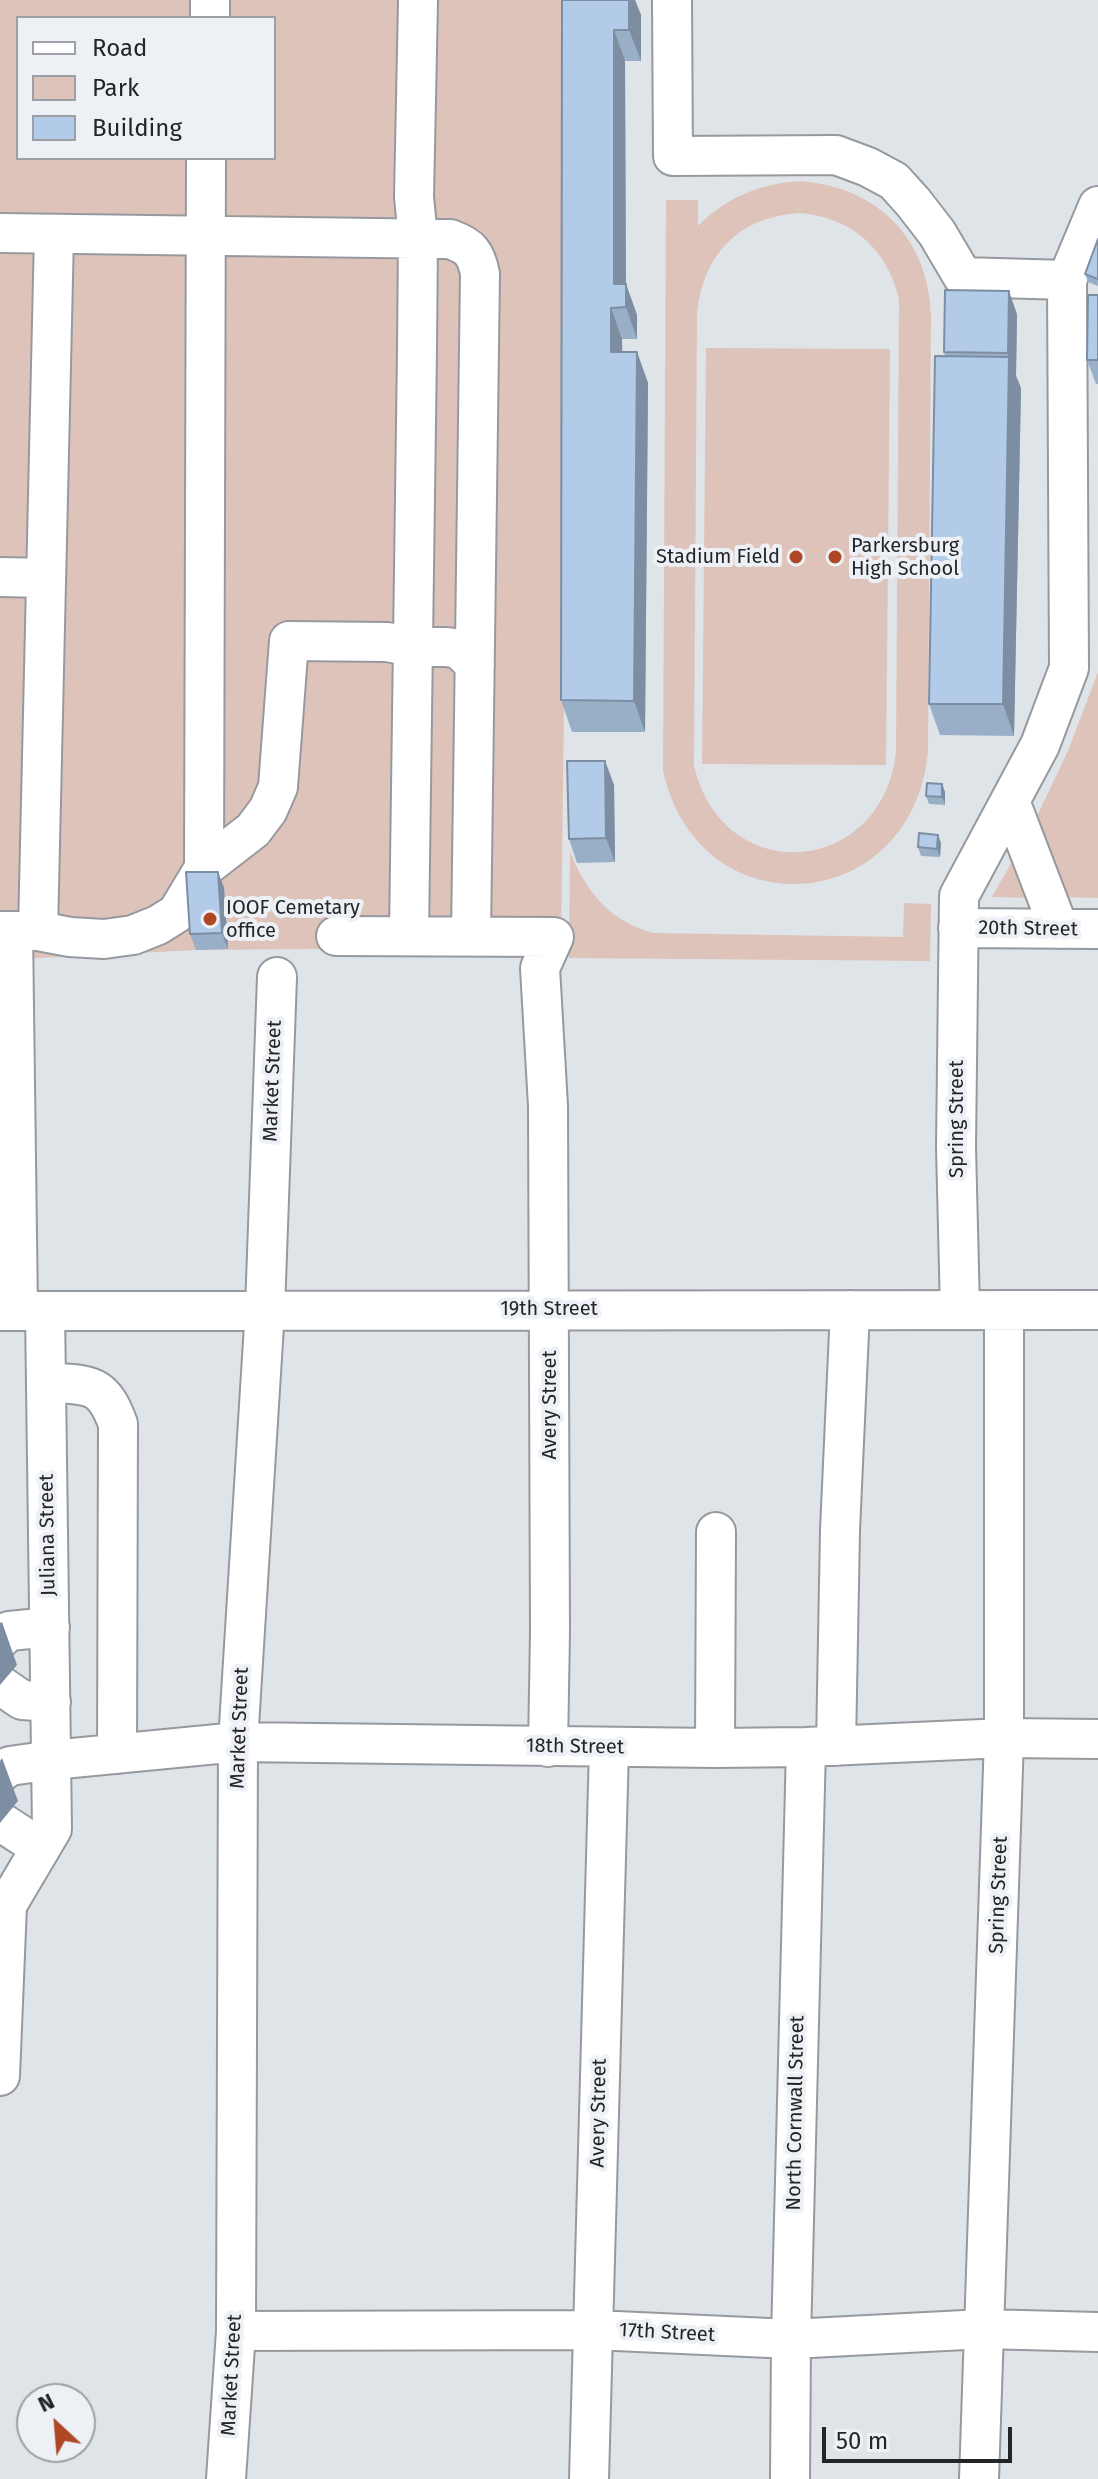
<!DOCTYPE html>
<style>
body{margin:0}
#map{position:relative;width:1098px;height:2479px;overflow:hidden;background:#dfe4e8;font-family:"Fira Sans",sans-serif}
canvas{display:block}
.legend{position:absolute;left:16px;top:16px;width:260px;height:144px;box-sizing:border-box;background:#edf1f6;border:2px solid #9c9fa3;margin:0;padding:10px 14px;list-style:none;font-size:24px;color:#232527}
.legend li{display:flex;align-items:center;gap:16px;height:40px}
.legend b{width:40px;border:2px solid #9c9fa3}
.north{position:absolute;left:16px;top:2383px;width:80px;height:80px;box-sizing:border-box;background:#edf1f6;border:2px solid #9c9fa3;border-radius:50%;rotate:334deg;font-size:22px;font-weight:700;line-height:32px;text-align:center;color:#232527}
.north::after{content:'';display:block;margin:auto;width:28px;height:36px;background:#af4725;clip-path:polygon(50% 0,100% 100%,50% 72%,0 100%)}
.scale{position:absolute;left:822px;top:2427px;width:190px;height:36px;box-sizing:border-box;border:4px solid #232527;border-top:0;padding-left:10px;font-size:24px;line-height:28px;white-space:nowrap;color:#232527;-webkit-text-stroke:6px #edf1f6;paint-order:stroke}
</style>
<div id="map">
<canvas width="1098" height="2479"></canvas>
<ul class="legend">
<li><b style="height:10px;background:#fff"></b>Road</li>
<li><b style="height:22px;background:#dec3ba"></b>Park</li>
<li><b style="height:22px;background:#b2cbe8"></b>Building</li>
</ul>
<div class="north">N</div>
<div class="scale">50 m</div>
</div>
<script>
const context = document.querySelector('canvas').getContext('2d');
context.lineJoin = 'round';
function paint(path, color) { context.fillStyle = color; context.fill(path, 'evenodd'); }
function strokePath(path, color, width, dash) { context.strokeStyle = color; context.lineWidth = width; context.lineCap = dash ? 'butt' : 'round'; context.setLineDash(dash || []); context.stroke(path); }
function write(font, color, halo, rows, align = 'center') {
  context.font = font + ' "Fira Sans",sans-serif'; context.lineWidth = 8; context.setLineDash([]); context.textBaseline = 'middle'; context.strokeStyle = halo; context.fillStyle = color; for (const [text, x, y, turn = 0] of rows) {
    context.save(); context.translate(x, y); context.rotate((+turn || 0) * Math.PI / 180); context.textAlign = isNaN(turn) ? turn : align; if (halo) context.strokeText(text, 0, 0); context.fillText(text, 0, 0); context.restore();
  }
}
const green = new Path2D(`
 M0,0h573l-12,947 -365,3 -196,10zM18,18h256v140h-256z
 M800,181c76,6 128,55 131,134l-3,437c-16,165 -229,180 -265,19l3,-571h32v26c29,-29 61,-42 102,-45zM799,213c52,4 88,35 100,86l-3,453c-14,125 -173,137 -202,14l3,-453c6,-59 42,-96 102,-100z
 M706,348l184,1 -4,416 -184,-1z
 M1098,672v226l-37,-1 -25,-79 32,-67z
 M1018,851l18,47 -44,-1z
 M570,852c17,41 40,69 83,81l250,4 1,-34 27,1 -1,57 -361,-3z`);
const minor = new Path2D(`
 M672,0l1,156 163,-1 32,12 26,14 19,21 24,31 26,44 104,3
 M210,18v-18
 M0,233l450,6c20,7 26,14 30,35l-9,662
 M0,577l46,1
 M1010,801l49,128
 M204,868l2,-710
 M958,928l140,1
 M0,931h38l32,6 34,2 29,-4 25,-10 19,-12 27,-45 49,-38 15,-20 10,-23 11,-146 98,1 26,5h34l12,2 16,16
 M13,931l5,380
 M38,931l16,-696
 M336,936l218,1 -14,31 8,138 2,526 -2,115
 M409,936l8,-587 1,-111 -4,-41 4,-197
 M960,1310l-4,-163 3,-251 81,-151 29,-77 -2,-388 31,-74
 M0,1311l1098,-1
 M46,1382c42,4 56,-2 72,42l-1,330
 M0,1639l9,-8 41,-4
 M0,1685l22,15 29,2
 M836,1746l4,-216 10,-220
 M715,1748l1,-216
 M0,1773l10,-7 42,-6 186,-18 477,6 91,-1 198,-9 94,1
 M1,1822l40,26
 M0,2076l7,-171 45,-76 -7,-518
 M236,2331l358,-1 197,9 193,-10 114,3
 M226,2479l10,-148 2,-589 27,-433 12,-332
 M589,2479l20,-731
 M790,2479l1,-140 15,-592
 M979,2479l25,-741v-428`);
const wall = new Path2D(`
 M562,0h73l6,15v46h-16l1,223 11,31v24h-15v13h15l11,31 -3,349h-73l-11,-32z
 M1098,239v47l-10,-4 -3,-8z
 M1098,295v89h-2l-9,-24z
 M1017,314l-1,62 5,12 -7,348 -74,-1 -11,-31 16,-348 -1,-4z
 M605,761l9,24 1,77 -38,1 -8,-24z
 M942,784l3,8v13l-16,-1 -3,-8z
 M941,843l-1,14 -19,-1 -3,-9z
 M218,872l6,16 4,61 -32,1 -6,-16z`);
const shadedWall = new Path2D(`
 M629,0h6l6,15v46l-12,-31z
 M614,30l11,31 1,246 -12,-23z
 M626,284l11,31v24l-11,-32z
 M1009,291l8,23 -1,62 5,12 -7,348 -11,-32 6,-346 -1,-5z
 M611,308l11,31 1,44 -12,-31z
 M637,352l11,31 -3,349 -11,-31z
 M605,761l9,24 1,77 -9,-24z
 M942,784l3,8v13l-3,-8z
 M938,835l3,8 -1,14 -3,-8z
 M218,872l6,16 4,61 -6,-16z
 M2,1622l15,43 -17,20v-62z
 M2,1758l16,43 -18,22v-62z`);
const building = new Path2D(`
 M562,0h67v30h-15v254h12v23l-15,1v44h26l-3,349 -73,-1z
 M1098,239v40l-13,-5z
 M945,290l64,1 -1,62 -64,-1z
 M1088,295h10v65h-11z
 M935,356l74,1 -6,347h-74z
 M567,761h38l1,77 -37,1z
 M927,783l15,1v13l-16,-1z
 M919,833l19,2 -1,14 -19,-2z
 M186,872h32l4,61 -32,1z`);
const markers = [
 [796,557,8,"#af4725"],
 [835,557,8,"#af4725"],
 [210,919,8,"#af4725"]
];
const poiNames = [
 ["Parkersburg",851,546],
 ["High School",851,569],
 ["Stadium Field",780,557,"right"],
 ["IOOF Cemetary",226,908],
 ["office",226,931]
];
const streetNames = [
 ["20th Street",1028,929,1],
 ["Market Street",273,1081,-88],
 ["Spring Street",957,1119,-90],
 ["19th Street",549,1309],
 ["Avery Street",550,1405,-90],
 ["Juliana Street",48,1535,-91],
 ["Market Street",240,1728,-88],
 ["18th Street",575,1747,1],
 ["Spring Street",999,1895,-88],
 ["Avery Street",599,2113,-89],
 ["North Cornwall Street",796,2113,-89],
 ["17th Street",667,2333,3],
 ["Market Street",232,2375,-87]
];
paint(green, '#dec3ba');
strokePath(minor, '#96999e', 42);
strokePath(minor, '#fff', 38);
paint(wall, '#99afc8');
paint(shadedWall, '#7d8ea2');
paint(building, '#b2cbe8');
strokePath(building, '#7d8ea2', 2);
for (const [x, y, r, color] of markers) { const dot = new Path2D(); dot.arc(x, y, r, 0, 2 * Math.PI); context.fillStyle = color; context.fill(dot); strokePath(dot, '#edf1f6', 3); }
write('20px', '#232527', '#edf1f6', poiNames, 'left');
write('20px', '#232527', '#edf1f6', streetNames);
</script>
